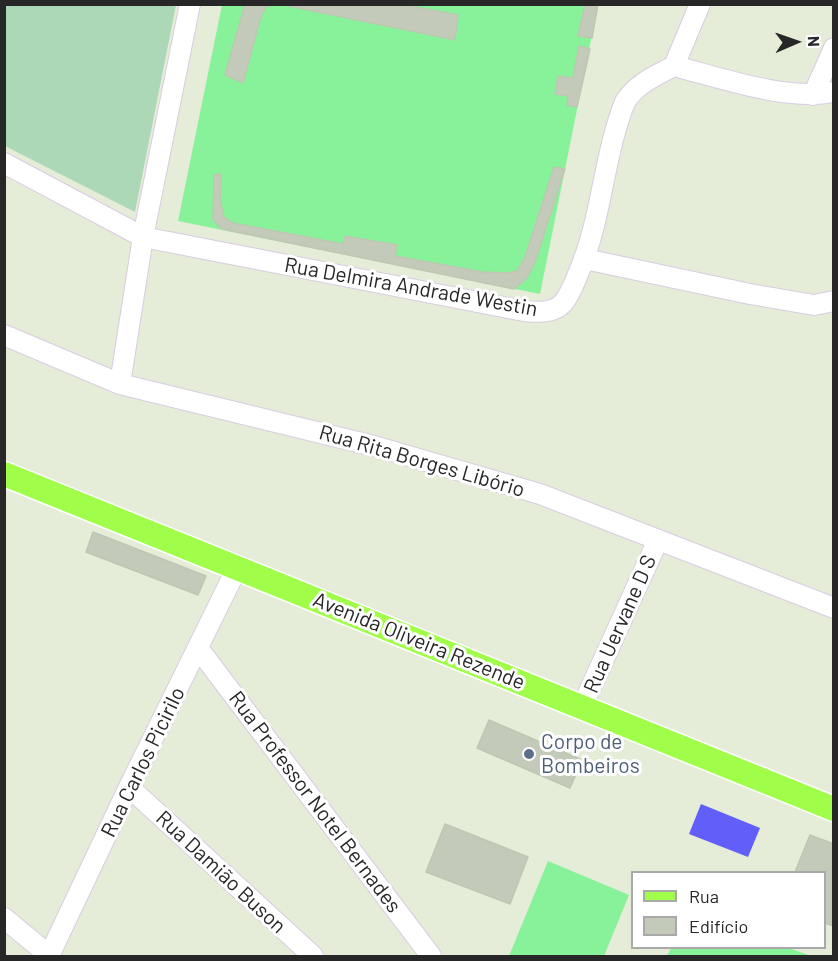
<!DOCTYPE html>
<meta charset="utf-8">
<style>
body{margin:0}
#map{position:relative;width:838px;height:961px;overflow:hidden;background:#e5ecd7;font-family:Barlow,sans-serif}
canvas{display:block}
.frame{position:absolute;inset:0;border:6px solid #272727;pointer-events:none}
.legend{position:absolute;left:631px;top:871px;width:195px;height:78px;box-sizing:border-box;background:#fff;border:2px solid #a9a9a9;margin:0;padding:8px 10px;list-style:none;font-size:18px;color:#272727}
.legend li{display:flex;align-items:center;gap:12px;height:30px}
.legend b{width:30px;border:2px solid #a9a9a9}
.north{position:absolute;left:766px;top:12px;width:60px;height:60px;-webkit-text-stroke:4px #fff;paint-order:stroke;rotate:88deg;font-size:16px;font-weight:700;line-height:24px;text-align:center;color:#272727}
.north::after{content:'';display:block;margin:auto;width:21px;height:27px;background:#272727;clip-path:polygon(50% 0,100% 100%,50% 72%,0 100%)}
</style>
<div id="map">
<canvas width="838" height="961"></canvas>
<div class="frame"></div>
<ul class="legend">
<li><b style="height:8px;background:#a0fe4a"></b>Rua</li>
<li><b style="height:16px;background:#c3caba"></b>Edifício</li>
</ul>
<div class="north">N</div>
</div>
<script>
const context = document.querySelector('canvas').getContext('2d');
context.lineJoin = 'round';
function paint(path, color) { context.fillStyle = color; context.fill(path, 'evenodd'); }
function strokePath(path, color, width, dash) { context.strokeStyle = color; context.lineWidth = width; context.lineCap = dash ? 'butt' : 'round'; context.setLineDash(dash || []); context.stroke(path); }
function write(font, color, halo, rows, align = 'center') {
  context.font = font + ' Barlow,sans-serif'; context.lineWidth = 6; context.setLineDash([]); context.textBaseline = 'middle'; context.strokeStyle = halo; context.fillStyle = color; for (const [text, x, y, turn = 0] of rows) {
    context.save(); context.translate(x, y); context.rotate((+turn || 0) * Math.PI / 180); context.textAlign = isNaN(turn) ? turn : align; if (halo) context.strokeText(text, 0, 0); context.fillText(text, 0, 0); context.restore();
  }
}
const cemetery = new Path2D(`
 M4,5h172l-41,207 -130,-66z`);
const pitch = new Path2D(`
 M222,5h376l-58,289 -362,-73z
 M548,861l81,34 -25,61h-95z
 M671,948h118l22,8h-144z`);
const water = new Path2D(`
 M701,804l59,24 -12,29 -59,-23z`);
const building = new Path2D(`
 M245,4h31l-10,3 -5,9 -18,67 -18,-8z
 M279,4h121l58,11 -3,25z
 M585,4h13l-6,34 -14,-2z
 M579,46l11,3 -13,58 -10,-2 1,-9 -13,-2 3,-18 15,2z
 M554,167l11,2 -30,93 -8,16 -13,11 -292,-60 -9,-9 1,-45 7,-1 -1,26 4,17 9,6 110,21 2,-8 52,9 -2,11 88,16 24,1 10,-2 8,-14z
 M93,532l113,44 -8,19 -112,-43z
 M489,720l93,40 -12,28 -93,-40z
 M445,824l83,33 -18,47 -84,-32z
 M810,835l24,9v82l-10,-3v-51h-29z`);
const minor = new Path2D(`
 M674,66c48,12 111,35 160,26
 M674,66l26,-62
 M813,95l21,-47
 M4,163l139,74 381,74c13,1 29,3 39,-8 7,-8 11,-19 15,-29 24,-54 25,-117 47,-172 11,-18 30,-26 49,-36
 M585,259l165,35 64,11 20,-4
 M4,335l116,49 254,62 166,48 294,114
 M120,384l23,-147 47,-233
 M198,648l233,308
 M582,707l76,-167
 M129,787l184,169
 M4,918l46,38
 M49,956l80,-169 108,-219`);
const major = new Path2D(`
 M4,474l830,335`);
const markers = [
 [529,754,6,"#5c6f8a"]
];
const streetNames = [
 ["Rua Delmira Andrade Westin",411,287,10],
 ["Rua Rita Borges Libório",422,461,16],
 ["Rua Uervane D S",620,624,-66],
 ["Avenida Oliveira Rezende",419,641,22],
 ["Rua Carlos Picirilo",143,762,-64],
 ["Rua Professor Notel Bernades",315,802,53],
 ["Rua Damião Buson",221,872,43]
];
const serviceNames = [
 ["Corpo de",541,742],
 ["Bombeiros",541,766]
];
paint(cemetery, '#acd8b8');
paint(pitch, '#87f29a');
paint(water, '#615efa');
paint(building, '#c3caba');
strokePath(building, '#bec7b1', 1.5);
strokePath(minor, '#d9cce3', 22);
strokePath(major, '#fff', 27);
strokePath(minor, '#fff', 20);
strokePath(major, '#a0fe4a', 24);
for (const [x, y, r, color] of markers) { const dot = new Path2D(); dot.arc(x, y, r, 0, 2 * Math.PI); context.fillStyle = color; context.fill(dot); strokePath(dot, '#fff', 2); }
write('21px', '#272727', '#fff', streetNames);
write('21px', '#4e5e75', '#fff', serviceNames, 'left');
</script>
